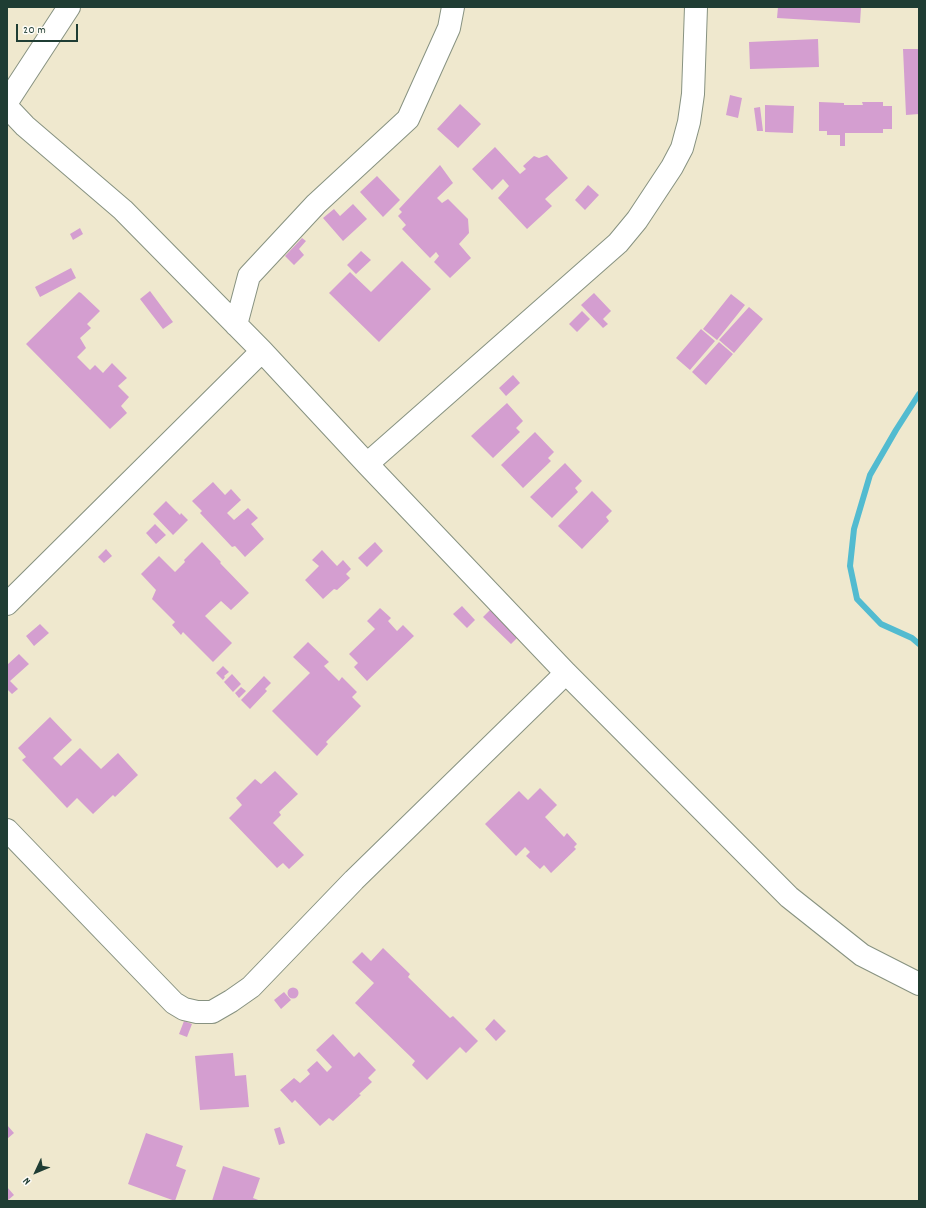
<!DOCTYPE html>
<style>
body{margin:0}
#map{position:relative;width:926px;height:1208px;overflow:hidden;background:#efe8ce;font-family:Dekko,sans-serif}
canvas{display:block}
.frame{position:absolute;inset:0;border:8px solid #1f3d34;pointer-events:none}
.north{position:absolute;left:16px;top:1152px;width:40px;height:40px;-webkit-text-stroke:3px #fdfcf7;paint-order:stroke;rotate:226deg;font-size:11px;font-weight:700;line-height:16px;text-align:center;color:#1f3d34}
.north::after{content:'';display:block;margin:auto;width:14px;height:18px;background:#1f3d34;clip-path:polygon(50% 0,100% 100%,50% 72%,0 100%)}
.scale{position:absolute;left:16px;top:24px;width:62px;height:18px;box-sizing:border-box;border:2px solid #1f3d34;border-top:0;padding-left:5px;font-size:12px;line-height:14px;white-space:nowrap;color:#1f3d34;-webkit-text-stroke:3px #fdfcf7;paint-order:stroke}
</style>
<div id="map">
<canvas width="926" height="1208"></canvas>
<div class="frame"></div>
<div class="north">N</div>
<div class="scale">20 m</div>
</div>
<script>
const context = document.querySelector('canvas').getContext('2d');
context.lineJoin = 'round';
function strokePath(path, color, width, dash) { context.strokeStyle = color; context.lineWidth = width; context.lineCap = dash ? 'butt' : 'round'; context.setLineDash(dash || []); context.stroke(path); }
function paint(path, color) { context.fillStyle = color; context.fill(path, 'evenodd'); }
const stream = new Path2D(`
 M919,394l-23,36 -26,45 -16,54 -4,37 7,33 24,25 31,14 7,6`);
const building = new Path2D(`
 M778,7h83l-1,16 -83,-5z
 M818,39l1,28 -69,2 -1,-27z
 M903,49h16v65l-13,1z
 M730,95l12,3 -4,20 -12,-3z
 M819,102l25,1v2h19l-1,-3h21v4h9v23h-9v4h-38v13h-5v-11h-13v-4h-8z
 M460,104l21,20 -23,24 -21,-19z
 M765,105l29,1 -1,27 -28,-1z
 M760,107l3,24h-6l-3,-23z
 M495,147l25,27 6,-5 -3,-3 11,-10 5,2 8,-3 21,23 -23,21 7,7 -25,23 -29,-31 11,-12 -6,-7 -11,11 -20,-21z
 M440,165l13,18 -16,15 5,5 6,-4 20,20 1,14 -10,11 12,14 -21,20 -16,-16 5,-6 -3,-4 -6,6 -28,-29 4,-4 -8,-9 4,-4 -3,-3z
 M377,176l23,24 -17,17 -23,-25z
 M588,185l11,10 -14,15 -10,-10z
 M353,204l14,15 -24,22 -20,-23 11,-9 6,7z
 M80,228l3,6 -10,6 -3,-6z
 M302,238l4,3 -7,8 5,6 -10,10 -9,-9z
 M361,251l10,9 -15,14 -9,-9z
 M402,261l29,28 -52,53 -50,-49 21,-21 21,20z
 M71,268l5,10 -36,19 -5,-10z
 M150,291l23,31 -10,7 -23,-30z
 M79,292l2,1 19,18 -13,13 4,4 -11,10 6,10 -9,9 13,13 5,-5 8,8 9,-10 15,15 -9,8 11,11 -8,9 6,7 -17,16 -84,-85z
 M594,293l17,18 -8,8 5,5 -5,4 -22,-23z
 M731,294l14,11 -28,35 -14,-11z
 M749,307l14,12 -29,34 -15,-13z
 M582,311l8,8 -13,13 -8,-8z
 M701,329l14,12 -25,29 -14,-12z
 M719,342l14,12 -27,31 -14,-13z
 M513,375l7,8 -14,13 -7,-8z
 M507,403l16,18 -7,7 4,4 -27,26 -22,-22z
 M535,432l19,20 -6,6 3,3 -28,27 -22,-23z
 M565,463l17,18 -7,7 3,4 -26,26 -22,-21z
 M213,482l12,13 6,-6 10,11 -14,13 7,7 14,-12 10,10 -7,6 13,15 -19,18 -10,-11 -3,1 -32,-34 2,-2 -10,-10z
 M592,491l20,20 -6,6 3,4 -27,28 -24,-23z
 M166,501l14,14 1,-2 7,7 -15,15 -20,-21z
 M155,524l11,11 -10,9 -10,-11z
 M202,542l19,20 -1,1 29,30 -18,17 -10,-9 -16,15 27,27 -19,19 -30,-30 -2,3 -9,-10 3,-3 -23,-23 4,-9 -15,-16 18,-18 16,16 10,-10 -1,-2z
 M375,542l8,9 -16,16 -9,-9z
 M106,549l6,7 -8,7 -6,-6z
 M322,550l15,16 6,-6 8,9 -5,5 4,4 -13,12 -3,-1 -11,10 -18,-19 14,-14 -7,-6z
 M462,606l13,14 -8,8 -14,-14z
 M380,608l11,10 -3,3 9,10 6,-6 11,11 -47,45 -13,-14 4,-4 -9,-9 26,-25 -8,-8z
 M491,609l27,28 -7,7 -28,-27z
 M40,624l9,9 -15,13 -8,-10z
 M308,642l21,20 -5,4 15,15 3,-4 15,15 -5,5 9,9 -35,36 2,2 -11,12 -45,-45 38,-38 -17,-16z
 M19,654l10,10 -19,17 8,8 -6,5 -5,-5v-24z
 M223,666l6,6 -5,4 1,1 -2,3 -7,-7z
 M232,674l9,10 -8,8 -9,-10z
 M264,676l7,7 -6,6 2,2 -17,18 -9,-9z
 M241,687l5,4 -7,7 -4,-5z
 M50,717l22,23 -19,18 8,8 19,-18 21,21 17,-16 20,22 -23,22 -2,-2 -20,19 -16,-16 -10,10 -45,-48 4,-3 -8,-9z
 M275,771l23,23 -19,18 2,3 -8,8 31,32 -15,14 -6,-6 -6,5 -48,-50 13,-13 -6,-7 19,-19 6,5z
 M540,788l17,17 -12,12 19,20 3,-4 10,11 -3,3 2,2 -25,24 -7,-8 -4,4 -14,-13 4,-4 -5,-5 -9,9 -31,-32 34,-33 9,9z
 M383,948l27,26 -2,3 42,41 3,-2 25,25 -12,12 -6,-6 -33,33 -15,-15 3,-4 -60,-58 19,-20 -22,-21 10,-10 9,9z
 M287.5 993a5.5 5.5 0 1 1 11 0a5.5 5.5 0 1 1-11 0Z
 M284,992l7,8 -10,9 -7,-9z
 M494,1019l12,12 -10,10 -11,-12z
 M184,1021l8,3 -5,13 -8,-3z
 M333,1034l21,23 5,-5 17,18 -8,8 4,4 -13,12 2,1 -28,26 -4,-3 -9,8 -25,-26 -3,3 -12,-13 14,-12 6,5 10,-9 -3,-4 10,-9 10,11 5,-5 -16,-17z
 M233,1053l2,23 11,-1 3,32 -49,3 -5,-54z
 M7,1125l7,8 -7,6z
 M280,1127l5,16 -6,2 -5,-16z
 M146,1133l37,13 -7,20 10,4 -11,31 -47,-17z
 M223,1166l37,12 -7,20 8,3h-49z
 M7,1187l7,8 -7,6z`);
const minor = new Path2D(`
 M7,102l62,-95
 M7,107l18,19 98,84 139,141 105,113 199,209 223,224 73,58 57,29
 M236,325l13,-49 67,-72 92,-85 41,-91 4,-21
 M367,464l251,-221 19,-23 35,-53 10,-19 7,-26 4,-28 3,-87
 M7,604l255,-253
 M7,830l167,173 10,6 13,3h15l19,-11 20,-14 103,-107 212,-207`);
strokePath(stream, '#52bbd0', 6);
paint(building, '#d49ed0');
strokePath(minor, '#879281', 24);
strokePath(minor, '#fff', 22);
</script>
